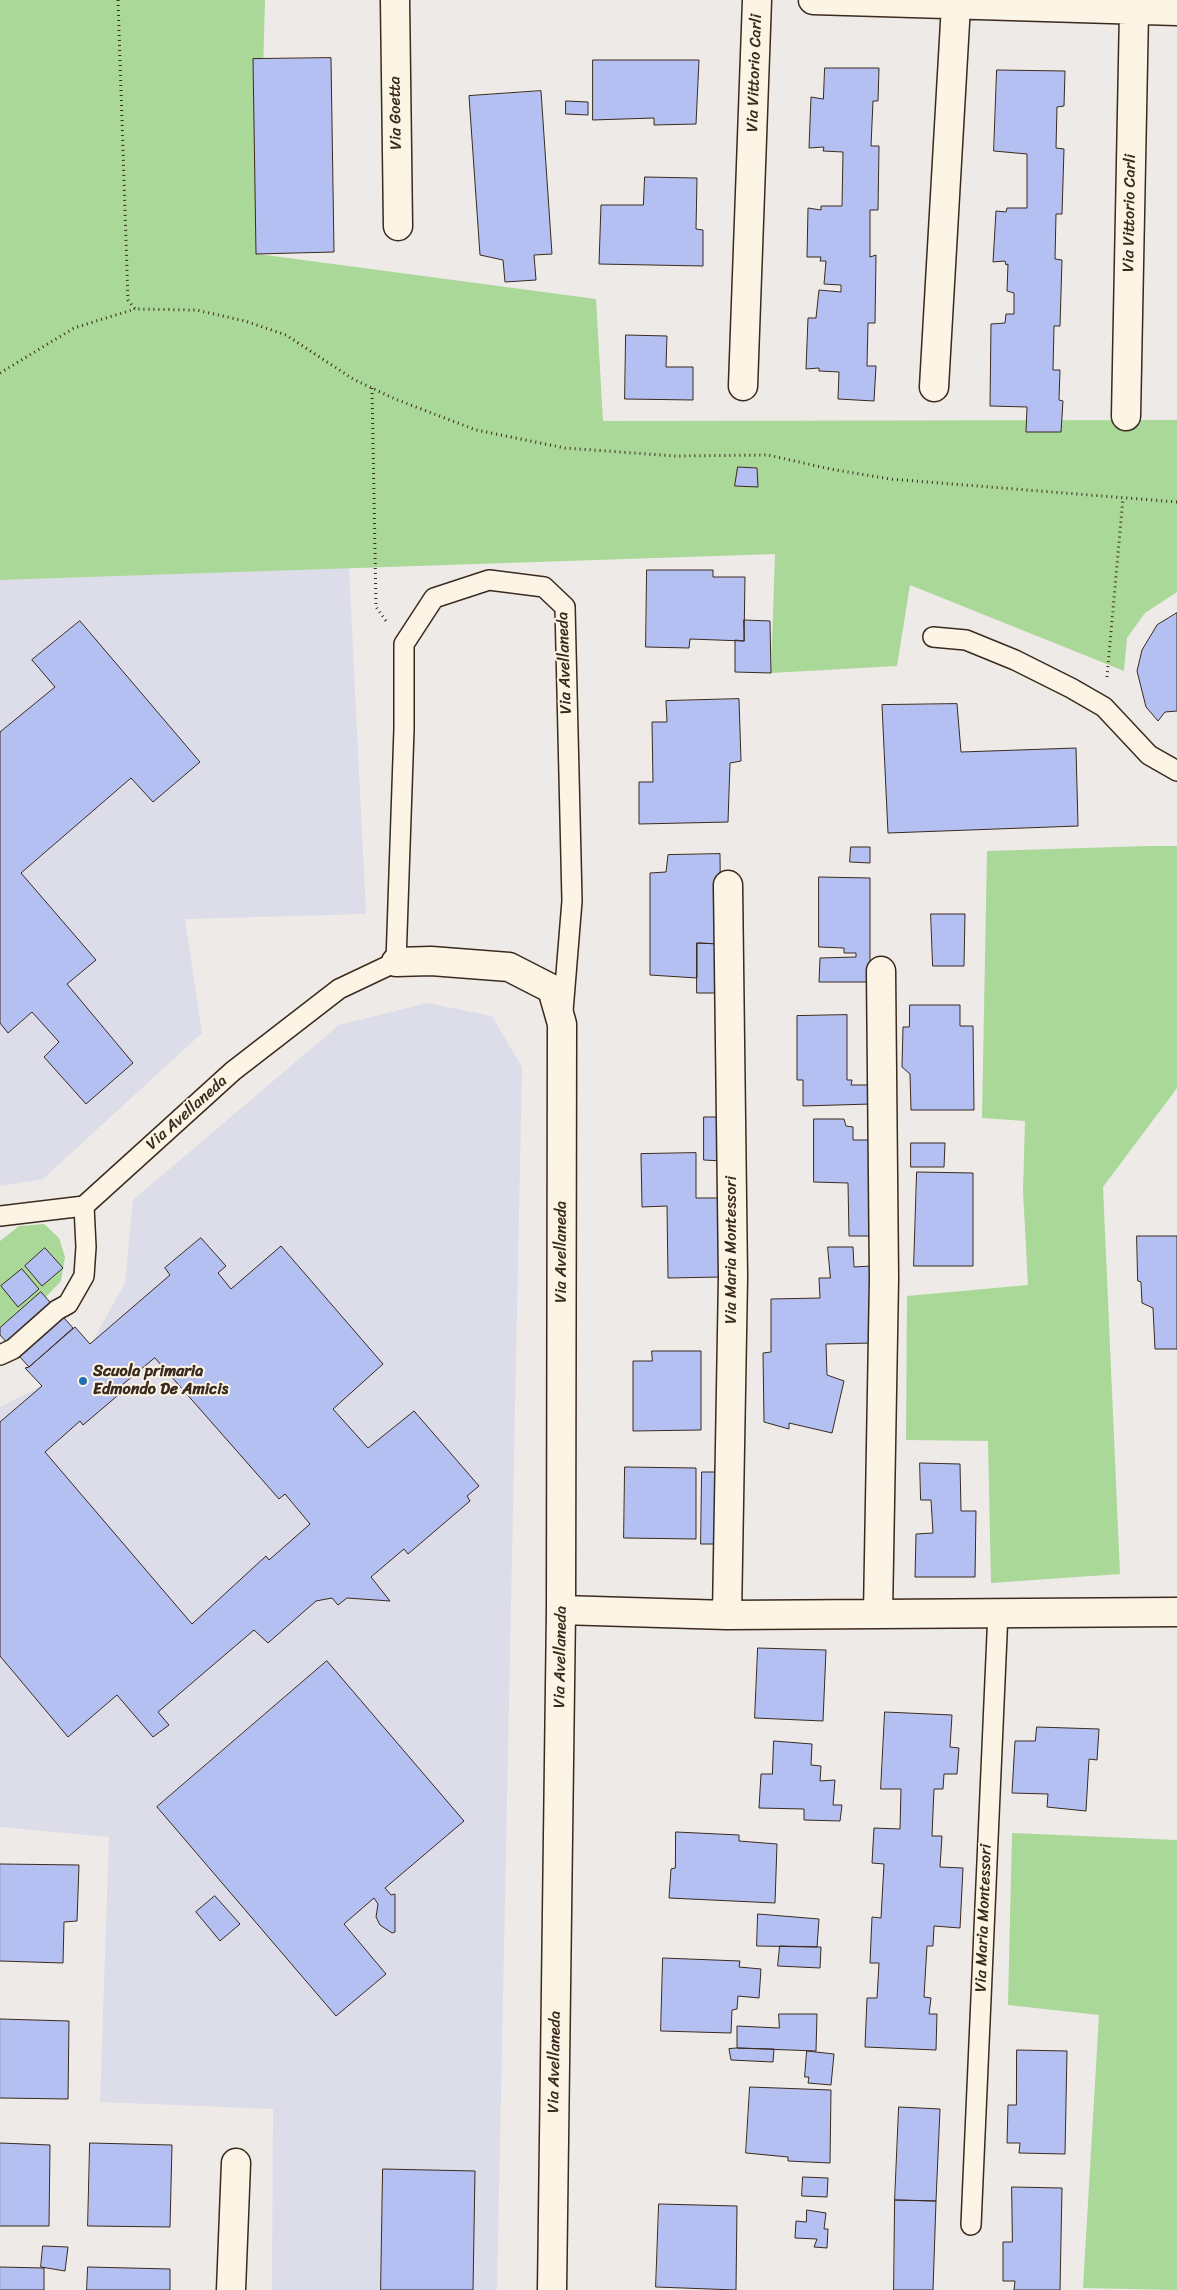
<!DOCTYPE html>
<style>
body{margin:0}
canvas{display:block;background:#eeeae7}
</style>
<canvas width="1177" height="2290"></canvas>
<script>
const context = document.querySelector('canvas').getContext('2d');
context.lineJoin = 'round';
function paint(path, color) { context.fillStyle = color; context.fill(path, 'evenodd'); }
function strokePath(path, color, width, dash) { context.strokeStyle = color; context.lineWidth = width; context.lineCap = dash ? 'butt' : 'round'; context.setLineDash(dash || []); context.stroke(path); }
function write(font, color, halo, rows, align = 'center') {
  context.font = font + ' Sriracha,sans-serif'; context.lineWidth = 4; context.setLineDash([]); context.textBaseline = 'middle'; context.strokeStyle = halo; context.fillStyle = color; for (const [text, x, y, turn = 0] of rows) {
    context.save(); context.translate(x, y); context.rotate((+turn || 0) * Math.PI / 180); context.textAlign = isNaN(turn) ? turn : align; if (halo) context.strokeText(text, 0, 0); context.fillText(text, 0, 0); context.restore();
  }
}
const built = new Path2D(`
 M349,568l17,346 -181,5 17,114 -159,146 -43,7v-606z
 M428,1003l64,13 30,51 -25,1223h-225l1,-181 -173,-7 9,-265 -109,-10v-420l78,-40 47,-84 8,-83 206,-175z`);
const green = new Path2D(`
 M0,0h265l-7,254 338,45 7,122 574,-1v172l-32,21 -18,25 -3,33 -214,-86 -13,81 -126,7 4,-119 -775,26z
 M1149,846h28v242l-74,99 17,387 -129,9 -3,-142 -82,-1 1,-144 121,-11 -5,-94 2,-70 -43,-3 5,-267z
 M44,1224l15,14 6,19 -4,24 -15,16 -5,-5 -41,36v-87l19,-15z
 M1012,1833l165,7v450l-94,-2 16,-273 -91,-10z`);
const building = new Path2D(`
 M331,58l3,194 -78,2 -3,-195z
 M593,60h106l-3,64 -42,1v-7l-61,2z
 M825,68h54l-1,33h-5l-2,45h8l-1,64h-8v47l6,-2 -1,68h-7l-1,43h9l-2,35 -36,-2 1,-27 -20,-1v-3l-13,1 2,-51h8l3,-28 22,2v-7l-17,-1 2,-23h-6l1,-4h-14l1,-49 13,2v-4h21l1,-54 -20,-1 1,-4 -15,1 2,-51 12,2z
 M997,70l68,1 -1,35 -7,1 -1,41 8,1 -2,65h-6l-1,45 7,1 -2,66h-6l-1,44h7l-1,30 4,1 -2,31h-35l1,-25 -37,-1 1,-82 14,-1 1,-9h8v-21l-7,-2 1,-27 -2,1 -1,-4 -12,1 3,-51 10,1 1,-4h20v-54l-33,-3z
 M541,91l11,163 -18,1 2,25 -31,2 -2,-22 -23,-5 -11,-159z
 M566,101l22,1v13l-22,-1z
 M645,177l52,1 -1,51 7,1v36l-104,-2 2,-59h42z
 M626,335l41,1 -1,31h27v33l-68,-1z
 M738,467l19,1 1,19 -23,-1z
 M647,570h66v7h32l-1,64 -54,-2 -1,9 -43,-1z
 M1177,613v98l-12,1 -7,9 -12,-14 -9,-36 5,-21 15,-25z
 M744,620l26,1 1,52 -36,-1v-32l9,1z
 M80,621l120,141 -47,40 -22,-24 -110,95 75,87 -29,24 66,79 -47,41 -42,-47 15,-15 -27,-30 -24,21 -8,-10v-291l55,-45 -23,-27z
 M739,699l2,62 -11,2 -2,59 -89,2v-42h14l-1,-60h15l-1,-21z
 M957,704l4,48 115,-4 2,78 -190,7 -6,-128z
 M851,847h19v16l-20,-1z
 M720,854l1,90 -24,-1v35l-47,-3v-102l16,-1 2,-17z
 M819,877l51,1v104h-51l1,-24 36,-1v-4h-12v-5l-25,-1z
 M931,914h34l-1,52h-31z
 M697,943l24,1v49h-24z
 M910,1005h50v21h13l1,84h-63l-1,-36 -8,-7 1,-40h6z
 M847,1015v65h5l-1,5h21l-1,19 -68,2v-26h-6v-64z
 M704,1117h17v44l-17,-1z
 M814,1119h30l2,7 7,1v13h17l-1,96h-20l-1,-53 -34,-1z
 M911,1143h34l-1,24h-33z
 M696,1153v45h26l1,79 -55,1 -1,-72 -25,1 -1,-53z
 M917,1172l56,1v93h-59z
 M1137,1236h40v113h-22l-2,-41 -11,-5 -1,-21 -3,-1z
 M201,1238l25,28 -8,7 13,16 50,-43 102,118 -50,45 35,39 46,-37 65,75 -12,10 3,5 -62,53 -4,-5 -33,28 19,24 -43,-3 -9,7 -6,-7 -16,3 -48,42 -14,-13 -96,82 11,13 -16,12 -36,-42 -49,42 -68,-81v-234l42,-36 -17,-18 4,-1 46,-40 15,17 80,-69 -5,-7zM155,1358l124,141 6,-5 25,30 -41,36 -3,-4 -74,68 -147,-172 35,-31 3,4 40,-34 -4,-3z
 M828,1247h25l1,20 17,-1 1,77 -46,1 1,31 17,6 -12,52 -43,-10v6l-25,-7 -1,-69 8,-1v-53l49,-1 -1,-20h11z
 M45,1248l18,20 -21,18 -17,-20z
 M22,1269l17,20 -21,18 -17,-21z
 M41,1292l32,36 -44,39 -29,-32v-7z
 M652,1351h49v79l-68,1v-70h19z
 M920,1463l40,1 1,47h15l-1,66h-60l1,-43 17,-1 -2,-33h-10z
 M625,1467l71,1v71l-72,-1z
 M702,1472h22v72h-23z
 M758,1648l68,2 -3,71 -68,-3z
 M327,1661l137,160 -79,67 6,7 4,-1v38l-3,1 -12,-8 -4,-8 2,-13 -4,-6 -30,26 42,50 -50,42 -179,-209z
 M885,1712l67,3 -2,32 9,1 -2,26h-13l-1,15h-9l-2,47h10l-2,31 23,1 -3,60 -26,-2 -1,20h-6l-3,51 7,1 -2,16h8l-1,36 -71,-3 2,-49h10l2,-35h-9l2,-46 9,1 3,-54 -12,-1 2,-35 26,1 1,-40h-20z
 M1037,1727l62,2 -2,31 -8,-1 -3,52 -39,-4 1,-13 -36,-1 3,-52h20z
 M774,1741l38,3 -1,21 10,1 -1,15 15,-1 -2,25h9l-2,16 -36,-1v-11l-45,-1 2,-34h11z
 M676,1832l63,3v6l38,3 -2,59 -106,-5 2,-29 4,-1z
 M0,1864l79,1 -2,56 -13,1 -1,41 -63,-2z
 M215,1896l25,28 -20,17 -24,-29z
 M758,1914l61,5 -2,28 -60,-1z
 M780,1946l41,1 -1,21 -42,-2z
 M663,1958l77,3 -1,6 22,2 -2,29 -21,-2 -1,13 -5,1 -1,23 -70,-2z
 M779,2014h38l-1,37 -79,-3v-22l42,2z
 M0,2019l69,2 -1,78 -68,-1z
 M737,2048l37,1 -1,13 -42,-2 -2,-11z
 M1017,2050l50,1 -2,103 -46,-1 1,-10h-13l1,-38h8z
 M807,2051l27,3 -3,31 -23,-2 1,-6h-4z
 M750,2087l81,3 -1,73 -42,-2v-4l-42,-4z
 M899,2107l41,2 -4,92 -41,-1z
 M0,2143l50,2 -1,81h-49z
 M90,2143l82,2 -2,82 -82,-1z
 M383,2169l92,2 -2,119h-92z
 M803,2177l25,1 -1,19 -25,-1z
 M1012,2187l50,1 -2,102h-46l1,-9h-12v-39h9z
 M895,2200l41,1 -3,89h-39z
 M659,2204l78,2 -1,84 -80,-3z
 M807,2210l19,3 -2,16h4l-1,19 -13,-1 3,-8 -22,-1 1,-17 10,1z
 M43,2246l25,1 -3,24 -24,-4z
 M0,2267l44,1v22h-44z
 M88,2267l82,2v21h-83z`);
const path = new Path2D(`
 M118,0l10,300 7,9 61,1 49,11 41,14 67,44 42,20 81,31 89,18 110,8 93,-1 62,14 60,10 287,23
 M0,373l74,-45 61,-19
 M372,388l4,219 10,14
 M1107,677l16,-179`);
const lane = new Path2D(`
 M933,637l33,3 49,20 56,28 33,19 45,48 28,16
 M0,1216l84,-10 149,-135 106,-82 57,-27 8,-233v-85l30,-46 55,-18 55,7 21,20 7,294 -9,110
 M0,1355l13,-6 44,-39 11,-6 16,-28 2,-29 -2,-41
 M971,2225l27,-613`);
const street = new Path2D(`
 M395,0l3,226
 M813,0l364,11
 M743,386l14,-386
 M934,387l22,-382
 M1126,416l8,-405
 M396,962l35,-1 78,6 43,22 10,35 -1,586 -9,680
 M561,1610l166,5 450,-3
 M878,1613l6,-334 -3,-308
 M727,1615l6,-338 -5,-392
 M231,2290l5,-127`);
const markers = [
 [83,1381,5,"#1f6fb2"]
];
const streetNames = [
 ["Via Vittorio Carli",755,73,-88],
 ["Via Goetta",396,113,-91],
 ["Via Vittorio Carli",1130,213,-89],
 ["Via Avellaneda",565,663,-92],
 ["Via Avellaneda",187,1113,-42],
 ["Via Maria Montessori",732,1250,-90],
 ["Via Avellaneda",562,1252,-90],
 ["Via Avellaneda",561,1657,-89],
 ["Via Maria Montessori",984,1918,-88],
 ["Via Avellaneda",555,2062,-89]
];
const poiNames = [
 ["Scuola primaria",93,1372],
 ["Edmondo De Amicis",93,1390]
];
paint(built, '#ddddea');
paint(green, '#aad898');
paint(building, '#b4c0f1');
strokePath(building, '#3b2a1e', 1);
strokePath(lane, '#3b2a1e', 22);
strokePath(street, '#3b2a1e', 31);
strokePath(path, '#3b2a1e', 3, [1, 4]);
strokePath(lane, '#fcf5e5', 19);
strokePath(street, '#fcf5e5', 28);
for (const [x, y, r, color] of markers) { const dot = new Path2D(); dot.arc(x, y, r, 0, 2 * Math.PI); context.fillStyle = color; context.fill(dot); strokePath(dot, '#fcf5e5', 2); }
write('16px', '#3b2a1e', '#fcf5e5', streetNames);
write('bold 16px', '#3b2a1e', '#fcf5e5', poiNames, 'left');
</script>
